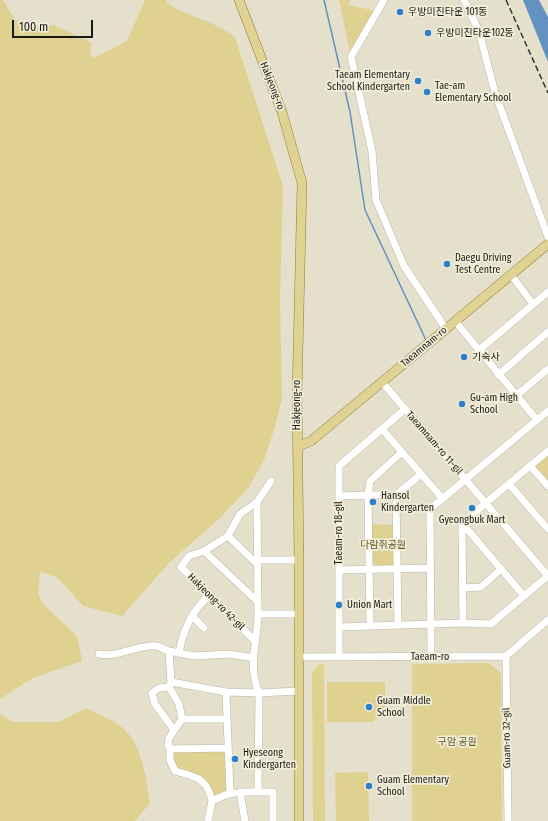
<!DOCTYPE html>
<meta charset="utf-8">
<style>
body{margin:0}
#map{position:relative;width:548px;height:821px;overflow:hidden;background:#e4e0cc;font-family:"Fira Sans Condensed",sans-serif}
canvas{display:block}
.scale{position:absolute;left:12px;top:20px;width:81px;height:18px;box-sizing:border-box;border:2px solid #1a1912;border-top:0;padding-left:5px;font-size:12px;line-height:14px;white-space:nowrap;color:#1a1912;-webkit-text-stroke:3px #f1edd9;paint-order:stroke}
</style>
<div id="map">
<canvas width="548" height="821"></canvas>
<div class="scale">100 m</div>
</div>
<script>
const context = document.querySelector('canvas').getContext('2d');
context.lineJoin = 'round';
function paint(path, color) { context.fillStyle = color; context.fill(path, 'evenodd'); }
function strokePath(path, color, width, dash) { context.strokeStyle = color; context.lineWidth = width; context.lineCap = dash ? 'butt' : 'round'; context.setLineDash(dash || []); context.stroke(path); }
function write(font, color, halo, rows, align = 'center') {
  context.font = font + ' "Fira Sans Condensed","Noto Sans KR",sans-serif'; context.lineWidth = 3.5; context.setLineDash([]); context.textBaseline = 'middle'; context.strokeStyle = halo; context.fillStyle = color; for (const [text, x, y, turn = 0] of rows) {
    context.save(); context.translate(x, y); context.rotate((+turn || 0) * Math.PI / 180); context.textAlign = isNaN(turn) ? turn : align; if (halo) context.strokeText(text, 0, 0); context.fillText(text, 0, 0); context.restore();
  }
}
const green = new Path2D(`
 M0,0h3l12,20 18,7 21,-2 38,18 -2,11 4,4 33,-17 18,-41h22v3c23,16 45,16 68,34l48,149 -3,116 2,96 -7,29 -11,33 -15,27 -30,32 -50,44 -47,53 -39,-10 -25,-28 -18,-7 -2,23 6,11 33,31 5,25 -49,17 -33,21z
 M339,0h11l-1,5 28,6 -26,46z
 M548,454v29l-12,-14 1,-5z
 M370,524l25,1v41l-24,1z
 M489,663l12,10 1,148h-90v-157z
 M319,664h5l1,157h-12l-1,-148z
 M327,682h58v27l-12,13h-46z
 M86,708c12,6 28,12 38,21 19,18 22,50 26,74l-15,18h-135v-107l13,8h46z
 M226,749l2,43 -16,7 -6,-13 -30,-16 -5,-19z
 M368,772l1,49h-33l-1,-48z`);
const water = new Path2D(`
 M523,0h16l9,17v45z`);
const stream = new Path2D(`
 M324,0l26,112 15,98 60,128`);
const minor = new Path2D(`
 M384,0l-33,57 21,94 4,49 28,66 42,63
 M464,0l15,31 16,62 53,144
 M511,275l22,29
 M455,321l82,99
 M478,351l70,-59
 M498,375l50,-43
 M382,382l166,194
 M516,396l32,-27
 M382,429l60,69
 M548,451l-86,72 62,73 24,-20
 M530,466l18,20
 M509,484l39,45
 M396,495h-28l2,-14 31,-28
 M339,496l29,-1 2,131
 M257,502c0,36 1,73 1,110 0,29 -11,53 1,81l39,-2
 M462,523l1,100
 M228,536l29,28
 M204,551l53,50
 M257,560h42
 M339,570l92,-2
 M463,588l18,-1 20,-18
 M258,614h41
 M192,616l12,12
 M398,625l-2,-130 24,-20
 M340,627l123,-4 28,1 33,-28
 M254,640l-73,-73 8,-11 15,-5 24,-15 12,-22 17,-12 14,-21
 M179,653c4,-23 13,-43 31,-58
 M99,654c19,4 39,-10 58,-8 4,1 8,4 12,5
 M506,656l2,165
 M299,657l207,-1 42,-36
 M339,657v-191l66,-57
 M431,657l-1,-148 118,-98
 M171,682l-2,-31 25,5 35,-2 25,4
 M169,687l-10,1 -7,5 3,11 19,26
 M226,692l-55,-10 -2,5 10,17 3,15h45
 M182,719l-13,19 -1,7 2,4 57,-1
 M170,749v11l5,11c21,6 32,7 37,30
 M230,793l-4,-101 33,1 -1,98
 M208,821l4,-20 13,-6 9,-2
 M245,821l-5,-29h33v29`);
const major = new Path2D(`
 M239,0l43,112 20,71 -5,212 2,165v261
 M297,447l14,-6 237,-197`);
const rail = new Path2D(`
 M506,0l42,93`);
const markers = [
 [400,12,4,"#2d7fce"],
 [428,33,4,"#2d7fce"],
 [418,81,4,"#2d7fce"],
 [427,92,4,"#2d7fce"],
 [447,264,4,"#2d7fce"],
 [464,357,4,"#2d7fce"],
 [462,404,4,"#2d7fce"],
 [373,502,4,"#2d7fce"],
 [472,508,4,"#2d7fce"],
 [339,605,4,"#2d7fce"],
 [369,707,4,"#2d7fce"],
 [235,759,4,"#2d7fce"],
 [369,786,4,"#2d7fce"]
];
const poiNames = [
 ["우방미진타운 101동",408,12],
 ["우방미진타운102동",436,33],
 ["Taeam Elementary",410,75,"right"],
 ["School Kindergarten",410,87,"right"],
 ["Tae-am",435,86],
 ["Elementary School",435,98],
 ["Daegu Driving",455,258],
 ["Test Centre",455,270],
 ["기숙사",472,357],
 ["Gu-am High",470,398],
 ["School",470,410],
 ["Hansol",381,496],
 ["Kindergarten",381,508],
 ["Gyeongbuk Mart",472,520,"center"],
 ["Union Mart",347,605],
 ["Guam Middle",377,701],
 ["School",377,713],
 ["Hyeseong",243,753],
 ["Kindergarten",243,765],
 ["Guam Elementary",377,780],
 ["School",377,792]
];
const streetNames = [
 ["Hakjeong-ro",272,86,69],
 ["Taeamnam-ro",424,347,-40],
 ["Hakjeong-ro",297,405,-90],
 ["Taeamnam-ro 11-gil",434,443,49],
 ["Taeam-ro 18-gil",339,533,-90],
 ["Hakjeong-ro 42-gil",216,602,45],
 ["Taeam-ro",430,657],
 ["Guam-ro 32-gil",507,738,-91]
];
const parkNames = [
 ["다람쥐공원",383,545],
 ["구암 공원",457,742]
];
paint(green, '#dfd291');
paint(water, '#6391c2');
strokePath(stream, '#6391c2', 1.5);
strokePath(minor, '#bbb7a4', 8);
strokePath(major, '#8c7e36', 10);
strokePath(minor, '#fff', 7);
strokePath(major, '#dfd292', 9);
strokePath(rail, '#37362d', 1.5, [6, 3]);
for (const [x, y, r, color] of markers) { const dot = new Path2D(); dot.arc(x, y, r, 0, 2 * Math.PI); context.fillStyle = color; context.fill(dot); strokePath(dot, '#f1edd9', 1.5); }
write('10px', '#1a1912', '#f1edd9', poiNames, 'left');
write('10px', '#1a1912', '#f1edd9', streetNames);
write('10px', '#625723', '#f1edd9', parkNames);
</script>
